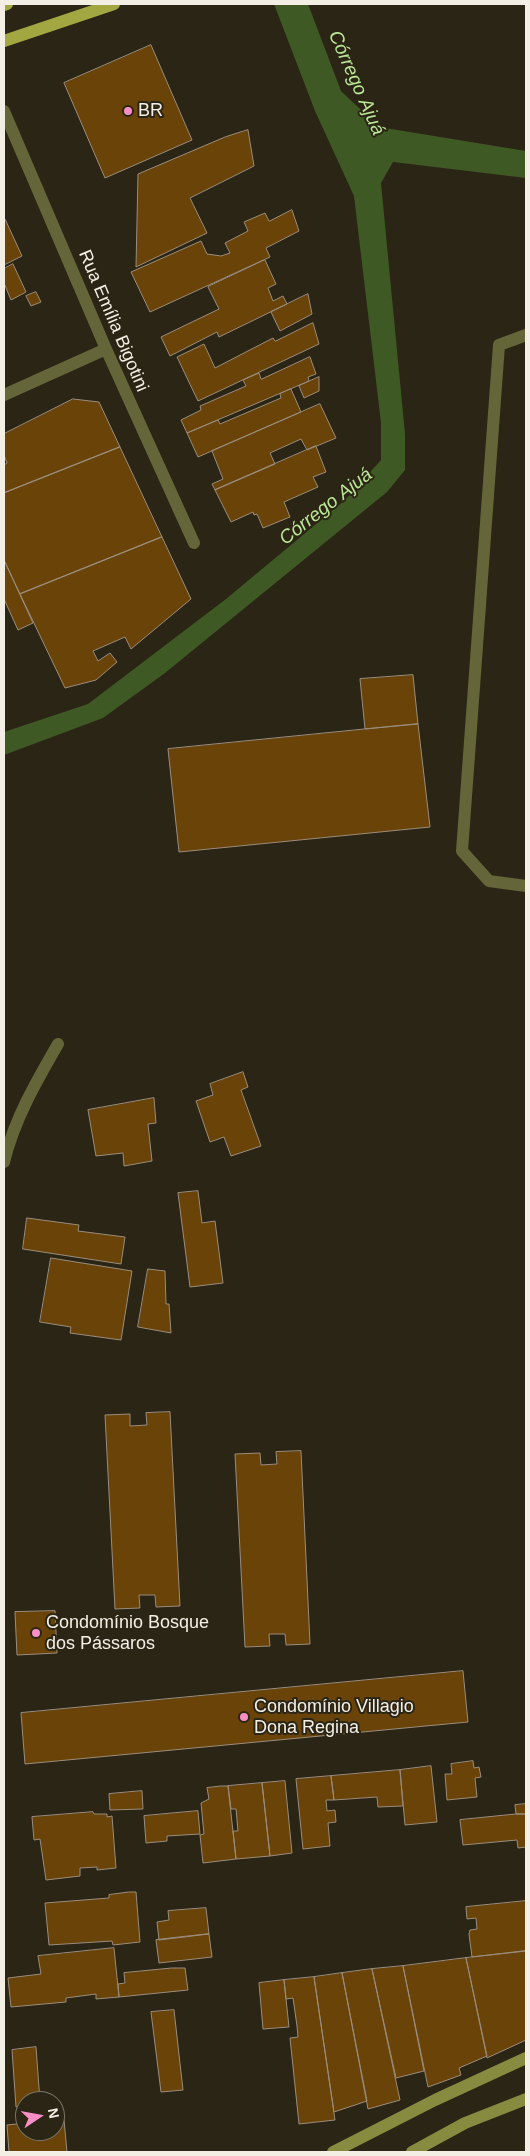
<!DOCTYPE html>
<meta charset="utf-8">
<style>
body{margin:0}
#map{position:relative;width:530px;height:2156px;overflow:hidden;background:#2b2515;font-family:Helvetica,sans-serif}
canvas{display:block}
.frame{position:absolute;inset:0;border:5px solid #f3efe5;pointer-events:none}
.north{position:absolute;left:15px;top:2091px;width:50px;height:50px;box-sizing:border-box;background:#2b2515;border:1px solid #7b7668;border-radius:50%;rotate:78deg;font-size:14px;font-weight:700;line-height:20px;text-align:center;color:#f3efe5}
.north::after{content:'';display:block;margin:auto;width:18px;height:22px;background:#fb8fc5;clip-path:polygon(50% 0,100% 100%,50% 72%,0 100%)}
</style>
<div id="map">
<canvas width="530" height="2156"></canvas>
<div class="frame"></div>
<div class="north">N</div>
</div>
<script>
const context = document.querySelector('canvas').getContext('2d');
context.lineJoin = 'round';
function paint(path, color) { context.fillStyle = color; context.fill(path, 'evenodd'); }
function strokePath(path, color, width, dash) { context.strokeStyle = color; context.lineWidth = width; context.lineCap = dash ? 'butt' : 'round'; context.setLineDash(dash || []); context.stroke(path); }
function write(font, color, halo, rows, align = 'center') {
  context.font = font + ' Helvetica,sans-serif'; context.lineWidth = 4; context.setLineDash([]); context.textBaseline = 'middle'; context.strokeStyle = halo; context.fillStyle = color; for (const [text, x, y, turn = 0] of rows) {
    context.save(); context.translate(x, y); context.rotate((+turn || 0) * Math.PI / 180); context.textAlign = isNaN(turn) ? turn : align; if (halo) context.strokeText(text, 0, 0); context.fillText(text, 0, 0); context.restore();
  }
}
const water = new Path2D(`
 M274,4h34l33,87 38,36 147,24v27l-133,-16 -12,21 24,251v36l-18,22 -222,181 -62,45 -99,37v-23l84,-28 138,-105 119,-99 36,-40v-37l-27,-227 -39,-85z`);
const building = new Path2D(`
 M151,45l41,95 -87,38 -41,-95z
 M248,130l6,36 -64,32 17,35 -71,34 2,-93 87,-37z
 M292,210l7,21 -33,17 4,9 -120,55 -19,-40 70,-31 6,13 14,2 9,-3 -5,-10 23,-12 -4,-9 21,-9 4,8z
 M4,219h1l17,37 -18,9z
 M265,260l11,24 -8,4 5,13 10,-5 4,8 -68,33 -2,-5 -47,24 -9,-19 58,-28 -11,-22z
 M13,264l13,28 -15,8 -7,-17v-14z
 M36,292l5,10 -10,4 -5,-10z
 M308,294l4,20 -32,17 -9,-19z
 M313,323l6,21 -121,57 -21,-44 27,-13 11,24 58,-30 2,3z
 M310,357l6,17 -8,3 1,4 -122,52 -6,-13 20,-10 -1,-4 46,-20 -3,-6 16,-7 2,6z
 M319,377v14l-15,7 -5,-12z
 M291,389l10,23 -103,45 -11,-24 31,-13 2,4 61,-26 -1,-4z
 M73,399l26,3 21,45 -116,46v-28l3,-2 -3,-8v-21z
 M320,404l16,34 -29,12 -6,-11 -31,14 5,11 -60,26 -3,-6 11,-5 -11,-28z
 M316,446l10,26 -13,5 5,10 -34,15 6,15 -27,11 -6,-14 -3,1 -1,-3 -22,10 -16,-32z
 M120,447l42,90 -142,57 -16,-34v-67z
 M162,537l29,62 -60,50 -6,-12 -32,14 5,10 12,-8 7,9 -21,18 -31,8 -45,-94z
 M4,560l29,63 -15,7 -14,-31z
 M413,675l5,49 -53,5 -5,-50z
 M418,724l12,103 -251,25 -11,-103z
 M243,1072l5,15 -7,3 20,56 -30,10 -7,-19 -14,5 -14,-41 17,-6 -3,-11z
 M154,1098l2,25 -8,1 4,37 -28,5 -1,-13 -27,3 -8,-46z
 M198,1191l4,32 13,-2 8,62 -33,4 -12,-94z
 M27,1218l52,7 -1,6 47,6 -4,27 -98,-15z
 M51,1258l81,13 -11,69 -51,-7 1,-6 -31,-5z
 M148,1269l17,2 1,33h3l2,29 -33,-6z
 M170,1412l10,194 -24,1 -1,-12h-16l1,13 -25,1 -10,-194 25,-1v12l17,-1 -1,-12z
 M301,1451l9,193 -24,1 -1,-11h-16l1,12 -25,1 -10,-193 25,-1 1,12 16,-1 -1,-12z
 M55,1611l2,42 -40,2 -2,-43z
 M463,1671l5,51 -443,42 -4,-51z
 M473,1761l1,7 5,-1 2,10 -6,1 2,19 -30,3 -2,-26h7l-1,-10z
 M431,1766l6,56 -32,3 -5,-55z
 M400,1770l3,36 -25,1 -1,-10 -43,3 -3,-24z
 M331,1776l3,24h-8l1,11 8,-1 1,12 -8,1 2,23 -27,3 -7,-70z
 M285,1781l7,72 -22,3 -8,-73z
 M262,1783l8,73 -34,3 -3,-28h5l-2,-22h-5l-3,-23z
 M221,1786h7l8,73 -33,4 -3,-28 4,-1 -3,-31 8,-4 -2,-11z
 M142,1791l1,18 -33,1 -1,-16z
 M526,1804v10h-10l-1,-9z
 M198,1811l2,23 -33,2v5l-21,2 -2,-27z
 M93,1812l1,2h13v3l5,-1 4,52 -19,2v-3l-17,1v8l-34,4 -6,-41 -6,1 -2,-23z
 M516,1814h10v33l-8,1 -1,-8 -54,5 -3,-25z
 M129,1892h7l4,50 -27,3 -1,-4 -63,4 -4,-42 64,-5v-3z
 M526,1901v50l-54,6 -3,-23 1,-4 7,-1 -1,-11 -9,1 -1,-12z
 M206,1908l3,26 -50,6 -2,-18 12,-2 -1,-9z
 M209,1934l3,23 -53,6 -3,-23z
 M114,1948l5,49 -23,2v-5l-30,4v4l-55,5 -3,-29 33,-4 -3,-18z
 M526,1951v89l-39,18 -21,-100z
 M466,1958l21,98 -28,12 2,7 -33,12 -25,-121z
 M403,1966l21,105 -28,7 -24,-109z
 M172,1968h13l3,22 -69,7 -1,-13 7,-1 -1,-10z
 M372,1969l28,131 -32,9 -26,-136z
 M342,1973l25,128 -33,11 -20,-135z
 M314,1977l21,143 -36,4 -9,-86 8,-1 -1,-11 -4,-28 -7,1 -2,-19z
 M284,1980l5,47 -26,2 -4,-46z
 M174,2010l9,80 -22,2 -10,-80z
 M36,2047l4,54h-15v5l-9,1 -4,-57z
 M64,2120l3,32h-58l-2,-27 18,-2v8h30v-10z`);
const lane = new Path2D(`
 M526,335l-27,10 -37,506 27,30 37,5`);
const street = new Path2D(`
 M4,111l102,238 88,194
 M4,395l102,-46
 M4,1162c10,-42 32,-80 54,-118`);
const secondary = new Path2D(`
 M333,2152l102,-52 91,-42
 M412,2152l53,-29 61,-24`);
const primary = new Path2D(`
 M4,5l3,-1
 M4,41l110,-37`);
const markers = [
 [128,111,5,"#fb8fc5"],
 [36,1633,5,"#fb8fc5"],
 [244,1717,5,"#fb8fc5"]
];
const poiNames = [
 ["BR",138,111],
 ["Condomínio Bosque",46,1623],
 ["dos Pássaros",46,1644],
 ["Condomínio Villagio",254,1707],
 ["Dona Regina",254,1728]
];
const streetNames = [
 ["Rua Emília Bigotini",113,321,67]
];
const waterNames = [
 ["Córrego Ajuá",356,83,66],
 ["Córrego Ajuá",326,507,-38]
];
paint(water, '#3e5924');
paint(building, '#694307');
strokePath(building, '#9b8d7d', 1);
strokePath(lane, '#646639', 12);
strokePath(street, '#646639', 12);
strokePath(secondary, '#878b3f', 12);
strokePath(primary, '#a2a742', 12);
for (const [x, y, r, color] of markers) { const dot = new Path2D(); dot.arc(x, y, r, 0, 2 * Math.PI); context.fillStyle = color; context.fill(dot); strokePath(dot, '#2b2515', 2); }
write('18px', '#f3efe5', '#2b2515', poiNames, 'left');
write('18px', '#f3efe5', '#2b2515', streetNames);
write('italic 19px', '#bae696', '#2b2515', waterNames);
</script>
